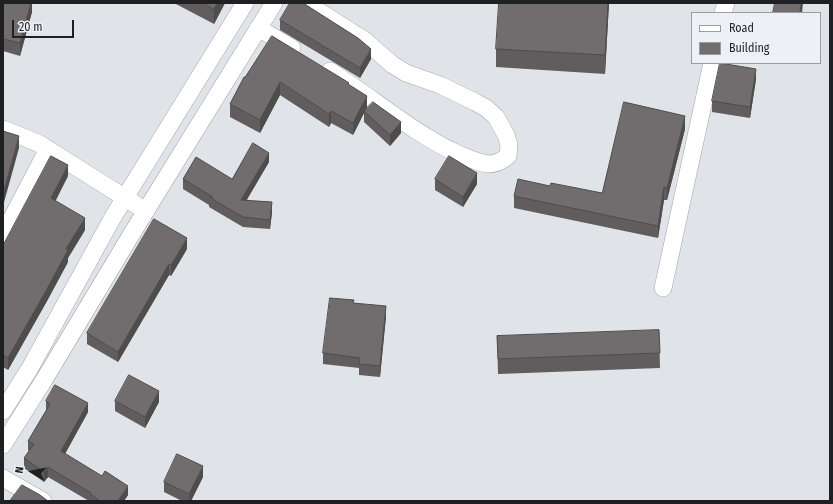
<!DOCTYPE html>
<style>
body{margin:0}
#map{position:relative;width:833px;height:504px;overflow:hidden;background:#e0e4e8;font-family:"Fira Sans Condensed",sans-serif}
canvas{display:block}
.frame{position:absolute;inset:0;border:4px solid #1f2022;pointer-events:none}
.legend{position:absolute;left:691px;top:12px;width:130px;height:52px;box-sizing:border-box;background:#edf1f6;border:1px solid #9b9da1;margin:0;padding:5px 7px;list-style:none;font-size:12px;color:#1f2022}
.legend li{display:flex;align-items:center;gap:8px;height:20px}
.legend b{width:20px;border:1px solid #9b9da1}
.north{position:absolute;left:12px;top:452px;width:40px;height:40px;-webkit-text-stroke:3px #edf1f6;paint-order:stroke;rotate:279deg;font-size:11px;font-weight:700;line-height:16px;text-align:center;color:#1f2022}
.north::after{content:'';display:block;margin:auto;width:14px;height:18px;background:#1f2022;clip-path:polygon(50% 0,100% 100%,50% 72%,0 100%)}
.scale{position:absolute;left:12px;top:20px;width:62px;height:18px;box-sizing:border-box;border:2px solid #1f2022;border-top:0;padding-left:5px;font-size:12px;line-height:14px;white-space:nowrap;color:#1f2022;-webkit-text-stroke:3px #edf1f6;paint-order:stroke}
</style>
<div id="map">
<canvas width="833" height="504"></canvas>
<div class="frame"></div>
<ul class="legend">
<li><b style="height:5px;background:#fff"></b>Road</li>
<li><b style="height:11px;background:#716c6d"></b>Building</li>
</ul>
<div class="north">N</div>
<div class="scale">20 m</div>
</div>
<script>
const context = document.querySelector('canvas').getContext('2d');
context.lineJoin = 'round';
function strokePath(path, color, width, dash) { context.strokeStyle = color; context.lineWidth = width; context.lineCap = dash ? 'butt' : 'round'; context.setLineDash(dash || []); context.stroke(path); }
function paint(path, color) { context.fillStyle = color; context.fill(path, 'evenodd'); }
const street = new Path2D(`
 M306,3l58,37 29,25 13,8 34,12 35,17 11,6 10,9 10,18 3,10 -1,11c-6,5 -12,8 -20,8 -10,-1 -22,-7 -32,-11 -46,-22 -83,-55 -126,-82
 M723,13l3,-10
 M258,28l34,20
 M3,129l35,14 108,68
 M3,235l45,-86
 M663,288l49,-225
 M3,411l27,-43 83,-151 132,-214
 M3,445l41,-65 90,-150 140,-227
 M3,478l40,23`);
const wall = new Path2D(`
 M3,3h29v9l-12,44 -17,-5z
 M174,3h51l-11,21z
 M609,3l-4,71 -109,-7v-18z
 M280,20l91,39 -11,19 -80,-48z
 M245,77l104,8 18,23 34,25 -11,13 -26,-24v-9l-11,22 -22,-12 -2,4 -49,-32 -20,38 -30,-16v-13z
 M756,79l-6,39 -38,-6v-11z
 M685,129l-18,71h-3l-6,38 -144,-30v-12l36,-10 52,7z
 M269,162l-23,38 26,12 -2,17 -27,-2 -34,-20v-2l-26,-16v-10h49z
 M68,176l-13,25 30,29 -17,28v4l-21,39 -39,69 -5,-3v-121z
 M435,179l42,5 -14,23 -28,-17z
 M187,249l-16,27 -2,-1 -51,87 -31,-18v-11z
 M354,303l32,13 -6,61 -21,-2v-7l-36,-4v-11z
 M659,330l1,38 -162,6 -1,-38z
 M46,401l42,11 -23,42 63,41 -4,6h-35l-41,-24 -4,5 -20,-14v-10l5,-7 -1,-1v-9l18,-30z
 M115,401l44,1 -14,26 -30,-17z
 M203,477l-12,24h-9l-18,-9v-10z`);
const shadedWall = new Path2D(`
 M31,3h1v9l-12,44v-13z
 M217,3h8l-11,21v-15z
 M608,3h1l-4,71v-19z
 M801,3h2l-1,10h-2z
 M371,49v10l-11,19v-10z
 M756,69v10l-6,39v-11z
 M280,82v13l-20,38v-13z
 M367,96v12l-3,3v2l-11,22v-12z
 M331,111v12l-2,4v-13z
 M685,116v13l-18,71v-12z
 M401,122v11l-11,13v-11z
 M19,136v12l-16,58v-12z
 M269,153v9l-28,48v-10z
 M68,165v11l-17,34v-12z
 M477,173v11l-14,23v-10z
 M664,187v13l-6,38v-12z
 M272,202v10l-2,17v-9z
 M85,218v12l-17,28v4l-21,39 -39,69v-12l58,-109z
 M187,238v11l-16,27v-11z
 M169,264v11l-51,87v-10z
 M386,306v10l-6,61v-11z
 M159,391v11l-14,26v-11z
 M88,403v9l-27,49v-10z
 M203,466v11l-12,24h-2v-7z
 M48,467v10l-4,5v-10z
 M128,486v9l-4,6h-6z`);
const building = new Path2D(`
 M3,3h28l-11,40 -17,-4z
 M203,3h14l-3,6z
 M290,3h13l55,35 13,11 -11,19 -80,-48z
 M499,3h109l-3,52 -109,-6z
 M775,3h26l-1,10h-27z
 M272,36l74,45 3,2 -1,1 19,12 -14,27 -22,-12 -2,3 -49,-32 -20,38 -30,-16 14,-27h1z
 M720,63l36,6 -6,38 -38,-6z
 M373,102l28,20 -11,13 -26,-24z
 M624,102l61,14 -18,72 -3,-1 -6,39 -144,-30 4,-17 32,7 1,-3 51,10z
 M3,131l16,5 -16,58z
 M253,143l16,10 -28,47 31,2 -2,18 -27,-3 -34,-20h4l-30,-18 13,-22 36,22z
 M51,156l17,9 -17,33 34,20 -19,31 2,1 -21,39 -39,69 -5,-3v-107l1,-2h-1z
 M449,156l28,17 -14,24 -28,-18z
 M154,219l33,19 -16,27 -2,-1 -51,88 -31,-19z
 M330,298l24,2 -1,3 33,3 -6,60 -21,-2 1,-6 -37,-5z
 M659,330l1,23 -162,6 -1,-23z
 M129,375l30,16 -14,26 -30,-16z
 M55,385l33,18 -27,48 41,25 3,-5 23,15 -10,15h-18l-10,-7 1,-1 -43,-26 -4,5 -20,-14 10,-14 -6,-3 22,-37 -4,-3z
 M177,454l26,12 -14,28 -25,-12z
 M22,485l18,10 8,6h-38z`);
strokePath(street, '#a3a6ab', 18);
strokePath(street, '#fff', 17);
paint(wall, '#615d5e');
paint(shadedWall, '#4f4c4c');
paint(building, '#716c6d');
strokePath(building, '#4f4c4c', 1);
</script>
